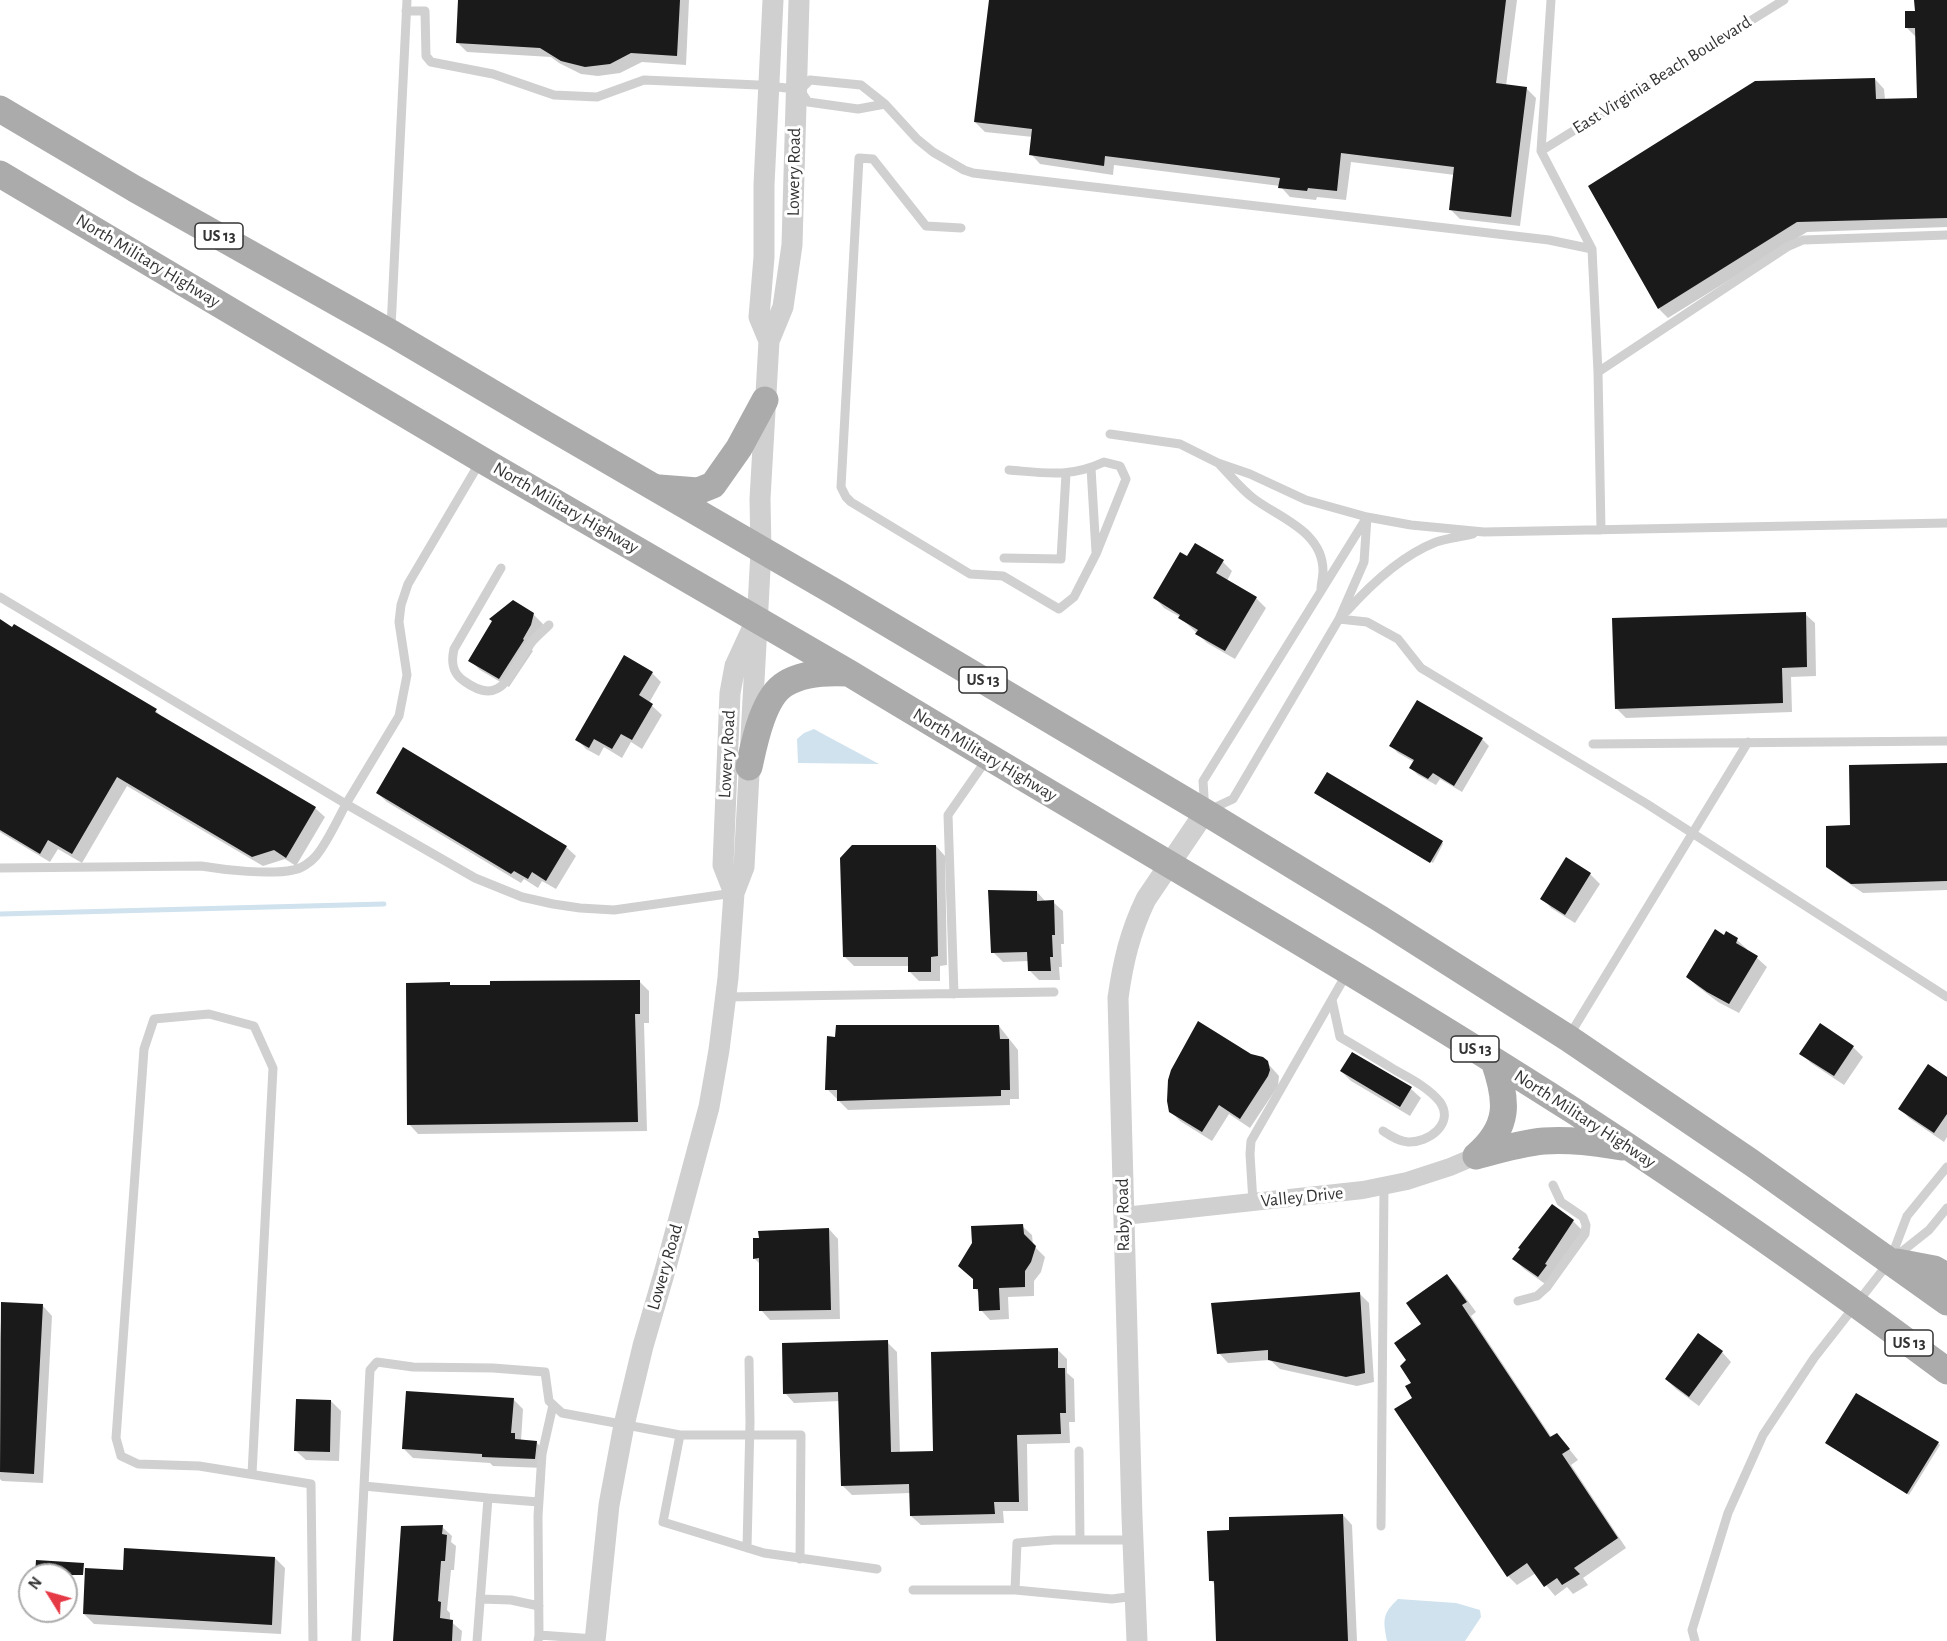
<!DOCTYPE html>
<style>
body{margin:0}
#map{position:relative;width:1947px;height:1641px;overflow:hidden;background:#fff;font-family:"Alegreya Sans",sans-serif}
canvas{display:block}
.north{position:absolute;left:18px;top:1563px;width:60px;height:60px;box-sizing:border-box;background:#fff;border:2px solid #adadad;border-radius:50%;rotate:307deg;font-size:16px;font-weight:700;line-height:24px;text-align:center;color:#333}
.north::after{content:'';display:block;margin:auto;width:21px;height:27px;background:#e63946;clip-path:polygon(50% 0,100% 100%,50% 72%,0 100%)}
</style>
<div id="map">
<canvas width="1947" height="1641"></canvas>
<div class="north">N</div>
</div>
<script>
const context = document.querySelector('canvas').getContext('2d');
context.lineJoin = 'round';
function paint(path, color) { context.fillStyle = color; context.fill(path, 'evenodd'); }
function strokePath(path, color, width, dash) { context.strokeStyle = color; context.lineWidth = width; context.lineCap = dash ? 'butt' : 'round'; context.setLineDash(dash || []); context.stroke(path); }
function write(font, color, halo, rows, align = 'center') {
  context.font = font + ' "Alegreya Sans",sans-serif'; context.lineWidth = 6; context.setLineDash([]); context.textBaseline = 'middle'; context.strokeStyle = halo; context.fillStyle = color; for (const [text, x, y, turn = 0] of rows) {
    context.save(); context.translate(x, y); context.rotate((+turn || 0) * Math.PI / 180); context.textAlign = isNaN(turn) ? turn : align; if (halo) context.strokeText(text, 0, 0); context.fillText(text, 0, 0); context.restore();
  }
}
const water = new Path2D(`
 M814,729l9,5 56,30 -81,-1 -1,-24 7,-6z
 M1398,1599l58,4 24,7 1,7 -16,24h-78c-4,-21 -5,-27 11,-42z`);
const shadow = new Path2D(`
 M459,0h230l-3,65 -44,-3 -22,11 -22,3 -17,-2 -22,-11 -8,-6 -84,-5 -10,-10z
 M990,0h527l-11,86 20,2 10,10 -16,128 -60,-7 -10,-10 5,-34 -104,-13 -5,38 -29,-3 -1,3 -26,-3 -10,-11 -166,-21 -1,10 -73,-11 -9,-10 2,-17 -48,-5 -10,-10z
 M1916,0h31v227l-140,5 -139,86 -9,-9 216,-230 9,10 1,11 34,-1 -2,-61 -10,-10 9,-15z
 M1223,562l9,9 -5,10 29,17 10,10 -31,51 -28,-16 -27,-26 -16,-9 -9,-10z
 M533,614l10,10 -3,11 -8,15 1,1 -24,36 -29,-17 -10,-10z
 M1805,614l10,9 1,53 -25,1 1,35 -166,6 -9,-9z
 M0,621l13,8 1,-3 142,85 9,9 150,88 10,9 -29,49 -11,-7 -22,7 -136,-80 -45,77 -24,-14 -8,13 -47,-28 -3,-2z
 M652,673l9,9 -12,21 13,12 -20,34 -11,-7 -9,16 -18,-11 -5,9 -13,-7 -9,-10z
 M1482,739l7,7 -27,46 -22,-13 -4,6 -18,-10 -7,-7 3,-6 -16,-9 -7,-7z
 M1947,764v126l-84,3 -25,-17 -10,-10 23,-40z
 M377,793l189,54 10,9 -20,33 -14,-8 -4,7 -14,-9 -3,4 -134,-81z
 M1318,794l124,48 1,2 -10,19z
 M936,846l9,10 2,109 -7,1v15h-21l-10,-10v-5h-55l-9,-9z
 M1567,859l23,15 10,10 -25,39 -24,-15 -9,-10z
 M1037,892l9,10h7l10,9 1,33h-3l1,23h-3l1,13h-21l-10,-10v-9l-26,1 -10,-10z
 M1724,937l13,3 10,9 -1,2 11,7 10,9 -28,46 -21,-11 -21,-16 -9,-9z
 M639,981l10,10v32h-5l3,108 -229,3 -9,-10 40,-140 3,3z
 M999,1026l19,24 1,49h-9v6l-162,5 -21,-21z
 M1853,1047l10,10 -19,28 -33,-22 -10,-10z
 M1250,1056l13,2 16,18 -1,10 -28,42 -21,-14 -17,27 -32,-20 -10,-10z
 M1341,1071l70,18 10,9 -11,18 -59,-35z
 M1947,1079v58l-3,5 -35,-24 -9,-10z
 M1573,1221l10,10 -35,55 -24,-17 -10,-10z
 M1022,1226l10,9 1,10 12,12 -4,15 -7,9v15l-26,1 1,22 -19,1 -9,-10 -1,-16 -5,-6v-8l-16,-14z
 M829,1229l9,10 2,80 -70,1 -9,-10 -1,-46 -6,-6z
 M1447,1276l10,10 19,26 -5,4 81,122 5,-4 21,26 -7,5 55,83 -43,30 5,7 -15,9 -6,-7 -12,9 -19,-23 -19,12 -9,-9 -94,-177v-16l-6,-22 15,-37z
 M1359,1293l10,10 5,79 -17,4 -77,-17 -10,-9 -42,3 -9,-10z
 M2,1304l41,2 9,10 -9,167 -41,-2 -2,-2v-141z
 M887,1342l10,10 3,101 35,-1 122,-103 10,10v14l7,6 1,43h-6l1,21 -43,1 1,67h-25l1,12 -83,2 -10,-9v-23l-59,2 -10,-10 -2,-84 -46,2 -9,-10z
 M1722,1352l9,10 -32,44 -23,-17 -10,-10z
 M513,1399l10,10 -2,32 15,1 10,10 -2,16 -51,-2 -3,-3 -77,-5 -10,-10z
 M331,1401l10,10 -2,50 -33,-1 -10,-9z
 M1826,1443h112l2,2 -31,50z
 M1343,1515l9,10 5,116h-140l-2,-56 -4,-5 20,-49z
 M442,1527l10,9 -1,6 5,4 -2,24h-3l-4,40 3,3v8l12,10 -1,10h-66z
 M275,1558l10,10 -4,66 -187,-10 -10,-10 40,-43z`);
const stream = new Path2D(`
 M0,914l384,-10`);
const building = new Path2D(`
 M458,0h222l-3,56 -46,-3 -21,11 -25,3 -24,-6 -21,-13 -84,-5z
 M989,0h517l-10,83 31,4 -16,130 -62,-7 5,-43 -113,-14 -4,38 -29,-3 -1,3 -29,-3 2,-10 -175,-22 -1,10 -75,-11 3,-26 -58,-7z
 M1914,0h33v218l-150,4 -139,87 -70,-123 167,-105 120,-3 1,21 41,-1 -2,-70h-10v-17h10z
 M1195,543l29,17 -8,13 41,24 -32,54 -30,-17 3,-4 -20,-12 2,-3 -27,-17 27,-46 7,4z
 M513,600l21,13 -3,12 -8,14 1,1 -25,39 -31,-18 24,-40 -3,-2z
 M1806,612l1,55 -25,1 1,35 -168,6 -3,-91z
 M0,619l12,8 2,-3 143,85 -2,3 161,95 -30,51 -12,-8 -22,7 -135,-80 -45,77 -24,-14 -8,14 -40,-24z
 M624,655l29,17 -14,23 14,9 -21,36 -11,-6 -9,15 -18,-10 -5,9 -14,-8z
 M1417,700l66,38 -29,48 -21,-13 -5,6 -19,-11 5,-8 -25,-14z
 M403,747l164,99 -21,35 -14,-9 -4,7 -14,-8 -3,3 -135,-81z
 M1947,763v118l-96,3 -25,-17v-41l24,-1 -1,-60z
 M1327,772l116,69 -13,22 -116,-70z
 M852,845h84l2,111 -7,1v15h-23v-15h-65l-3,-99z
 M1566,857l25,16 -26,42 -25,-16z
 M988,890l49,1v10l17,-1 1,35h-3l1,22h-3l1,14h-23l-1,-19 -36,1z
 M1715,929l9,6 2,-4 12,7 -2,5 22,13 -29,48 -22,-12 -21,-15z
 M640,980v34h-5l3,108 -231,3 -1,-142 44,-1v3h40v-4z
 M1198,1021l53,33 12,3 5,4 2,9 -2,6 -28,43 -21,-14 -17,27 -33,-20 -2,-11 1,-21 3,-10z
 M1820,1023l34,23 -20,30 -35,-22z
 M836,1025h163l1,14h9l1,51h-9v6l-164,5v-11h-12l2,-54 8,1z
 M1352,1052l60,35 -12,20 -60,-36z
 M1928,1064l19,13v37l-13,19 -36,-24z
 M1552,1204l22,16 -29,44 2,1 -9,12 -26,-18 8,-10 -2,-1z
 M1023,1224l1,10 12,12 -5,16 -6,9v16l-26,1 1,22 -21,1 -1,-22h-5v-10l-15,-13 14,-23 -1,-17z
 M829,1228l2,82 -72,1v-53l-6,1v-21h6l-1,-7z
 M1447,1274l20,28 -5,3 88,132 7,-4 13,16 -8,5 56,84 -44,30 6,6 -18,11 -5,-7 -13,9 -17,-24 -20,14 -113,-168 18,-11 -7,-12 6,-3 -11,-17 6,-6 -12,-17 27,-19 -15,-21z
 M1360,1292l5,81 -19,4 -78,-17v-10l-51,4 -6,-51z
 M1,1302l42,2 -9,170 -34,-2z
 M1698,1333l25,18 -34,46 -24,-18z
 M888,1340l3,112 42,-1 -2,-99 127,-4v20h7l1,45h-6l1,21 -44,1 2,67h-25l1,12 -85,2 -1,-32 -68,2 -3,-94 -55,2 -1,-51z
 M406,1391l108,7 -3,35h4v6l22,2 -2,18 -53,-2v-3l-80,-5z
 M1856,1393l83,49 -32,52 -82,-51z
 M296,1399l35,1 -1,52 -36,-1z
 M1343,1514l5,127h-132l-2,-60h-5l-2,-50 22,-1v-13z
 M443,1525l-1,9 5,1 -2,26h-4l-3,40 3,1 -1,16 13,2 -1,21h-59l8,-115z
 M124,1548l151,9 -3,68 -189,-11 2,-46 38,2z
 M36,1560l48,3 -1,12h-48z`);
const service = new Path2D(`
 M1551,0l-10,151 51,98 6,123 3,158
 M406,11h19l1,45 5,6 62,12 61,21 43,2 47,-17 114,5 38,4 4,1 8,12 50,7 27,-5
 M800,90l10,-10 51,5 24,19 32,35 16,13 31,18 9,3 576,67 43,9
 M1541,151l243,-151
 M961,228l-35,-2 -53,-67 -14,-1 -18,329 5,10 5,5 119,72 33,2 56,33 15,-12 22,-43 30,-75 -6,-13 -16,-4c-34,16 -59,11 -95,8
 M391,328l16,-328
 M1598,372l189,-125 16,-7 144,-5
 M1110,434l70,10 38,19 32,11 56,26 61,17 44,8 73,7 463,-9
 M480,462l-72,122 -7,21 -2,17 8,53 -8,41 -53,88 129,74 47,19 31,7 27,4 34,2 120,-17
 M1220,465c10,10 21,24 33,33 26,20 70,33 70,73 0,6 -2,13 -2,19
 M1091,468l5,84
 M1367,517l-3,45 -25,57 -106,180 -28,13 -2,-31z
 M1004,558l57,1 5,-85
 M501,568l-47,81c-3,13 -2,24 10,32 37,27 45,-6 63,-33 6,-9 15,-16 22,-23
 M0,597l346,207c-8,15 -19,39 -30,52 -5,6 -15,13 -23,14 -23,5 -68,0 -92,-4l-201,2
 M1347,611c25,-28 54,-55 89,-69 11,-4 25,-5 37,-8
 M1339,619l28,3 31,17 23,29 226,136 300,193
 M1593,744l354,-3
 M954,994l-6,-179 39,-56
 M725,997l329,-5
 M1332,1000l8,37c19,11 37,22 55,33 16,9 34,18 45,32 15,22 -12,41 -32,40 -10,-1 -17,-6 -25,-11
 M1569,1036l179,-294
 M1253,1202l-3,-48 1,-13 96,-168
 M1891,1258l16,-42 40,-49
 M1518,1301l19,-5 10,-9 38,-53 1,-9 -3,-8 -22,-15 -8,-17
 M680,1435h121l-1,124
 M1079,1451l1,89
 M252,1474l21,-406 -19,-42 -45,-12 -55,5 -10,30 -28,389 5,18 17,8 61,2 112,18 2,157
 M364,1486l124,12
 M1381,1526l3,-340
 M747,1548l3,-126 -1,-62
 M913,1590h102l2,-47 37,-3h79
 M1015,1590l97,9 23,-3
 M480,1599l31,1 28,6
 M539,1635l-1,-119 4,-62 11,-49
 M356,1641l14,-271 7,-8 36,5 80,1 52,4 4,29 13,12 118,22 -17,87 101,31 113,16
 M477,1641l11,-143 51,4
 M538,1641l1,-6 56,4
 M1695,1641l-3,-11 36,-117 35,-78 51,-77 76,-97 39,-31 18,-22`);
const minor = new Path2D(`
 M1124,1216l239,-26 44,-9 43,-14 26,-11`);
const tertiary = new Path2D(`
 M769,341l-10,-24 5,-60v-72l9,-185
 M734,893l-11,-28 7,-172 5,-27 18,-39
 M595,1641l14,-136 15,-80 19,-79 23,-79 43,-160 10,-57 9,-72 6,-85 10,-26 17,-316 -1,-52 9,-158 14,-34 9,-62 7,-245
 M1137,1641l-5,-124 -14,-519c5,-36 12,-66 28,-99l59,-87`);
const primary = new Path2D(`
 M0,109l135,80 256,144 154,91 293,170 367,218 174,106 189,120 184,125 195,139
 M0,174l482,286 367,213c242,147 489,287 728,440 126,82 249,168 370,258
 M659,488l39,3 15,-6 26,-37 26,-48
 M749,767c5,-23 14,-70 36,-83 17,-11 43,-12 63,-11
 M1476,1156c22,-6 45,-13 68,-15 27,-2 52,2 78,6
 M1476,1156c34,-29 32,-55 18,-95
 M1897,1262l37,7 13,7`);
const shields = [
 [219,236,48],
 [983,680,48],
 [1475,1049,48],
 [1909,1343,48]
];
const shieldNames = [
 ["US 13",219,236],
 ["US 13",983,680],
 ["US 13",1475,1049],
 ["US 13",1909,1343]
];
const streetNames = [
 ["East Virginia Beach Boulevard",1662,75,-32],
 ["Lowery Road",794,172,-89],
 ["North Military Highway",148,261,31],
 ["North Military Highway",566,508,30],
 ["Lowery Road",727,754,-87],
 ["North Military Highway",985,755,31],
 ["North Military Highway",1585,1119,33],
 ["Valley Drive",1302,1197,-6],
 ["Raby Road",1123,1215,-91],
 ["Lowery Road",665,1267,-74]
];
paint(water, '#cfe2ee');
paint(shadow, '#0003');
strokePath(stream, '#cfe2ee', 5);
paint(building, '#1a1a1a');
strokePath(service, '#d0d0d0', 9);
strokePath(minor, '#d0d0d0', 18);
strokePath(tertiary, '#d0d0d0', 21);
strokePath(primary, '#ababab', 27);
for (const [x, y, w] of shields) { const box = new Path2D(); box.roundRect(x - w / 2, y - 13, w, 26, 4.5); context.fillStyle = '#fff'; context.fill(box); strokePath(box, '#333', 1.5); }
write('bold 16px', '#333', null, shieldNames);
write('18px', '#333', '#fff', streetNames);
</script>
